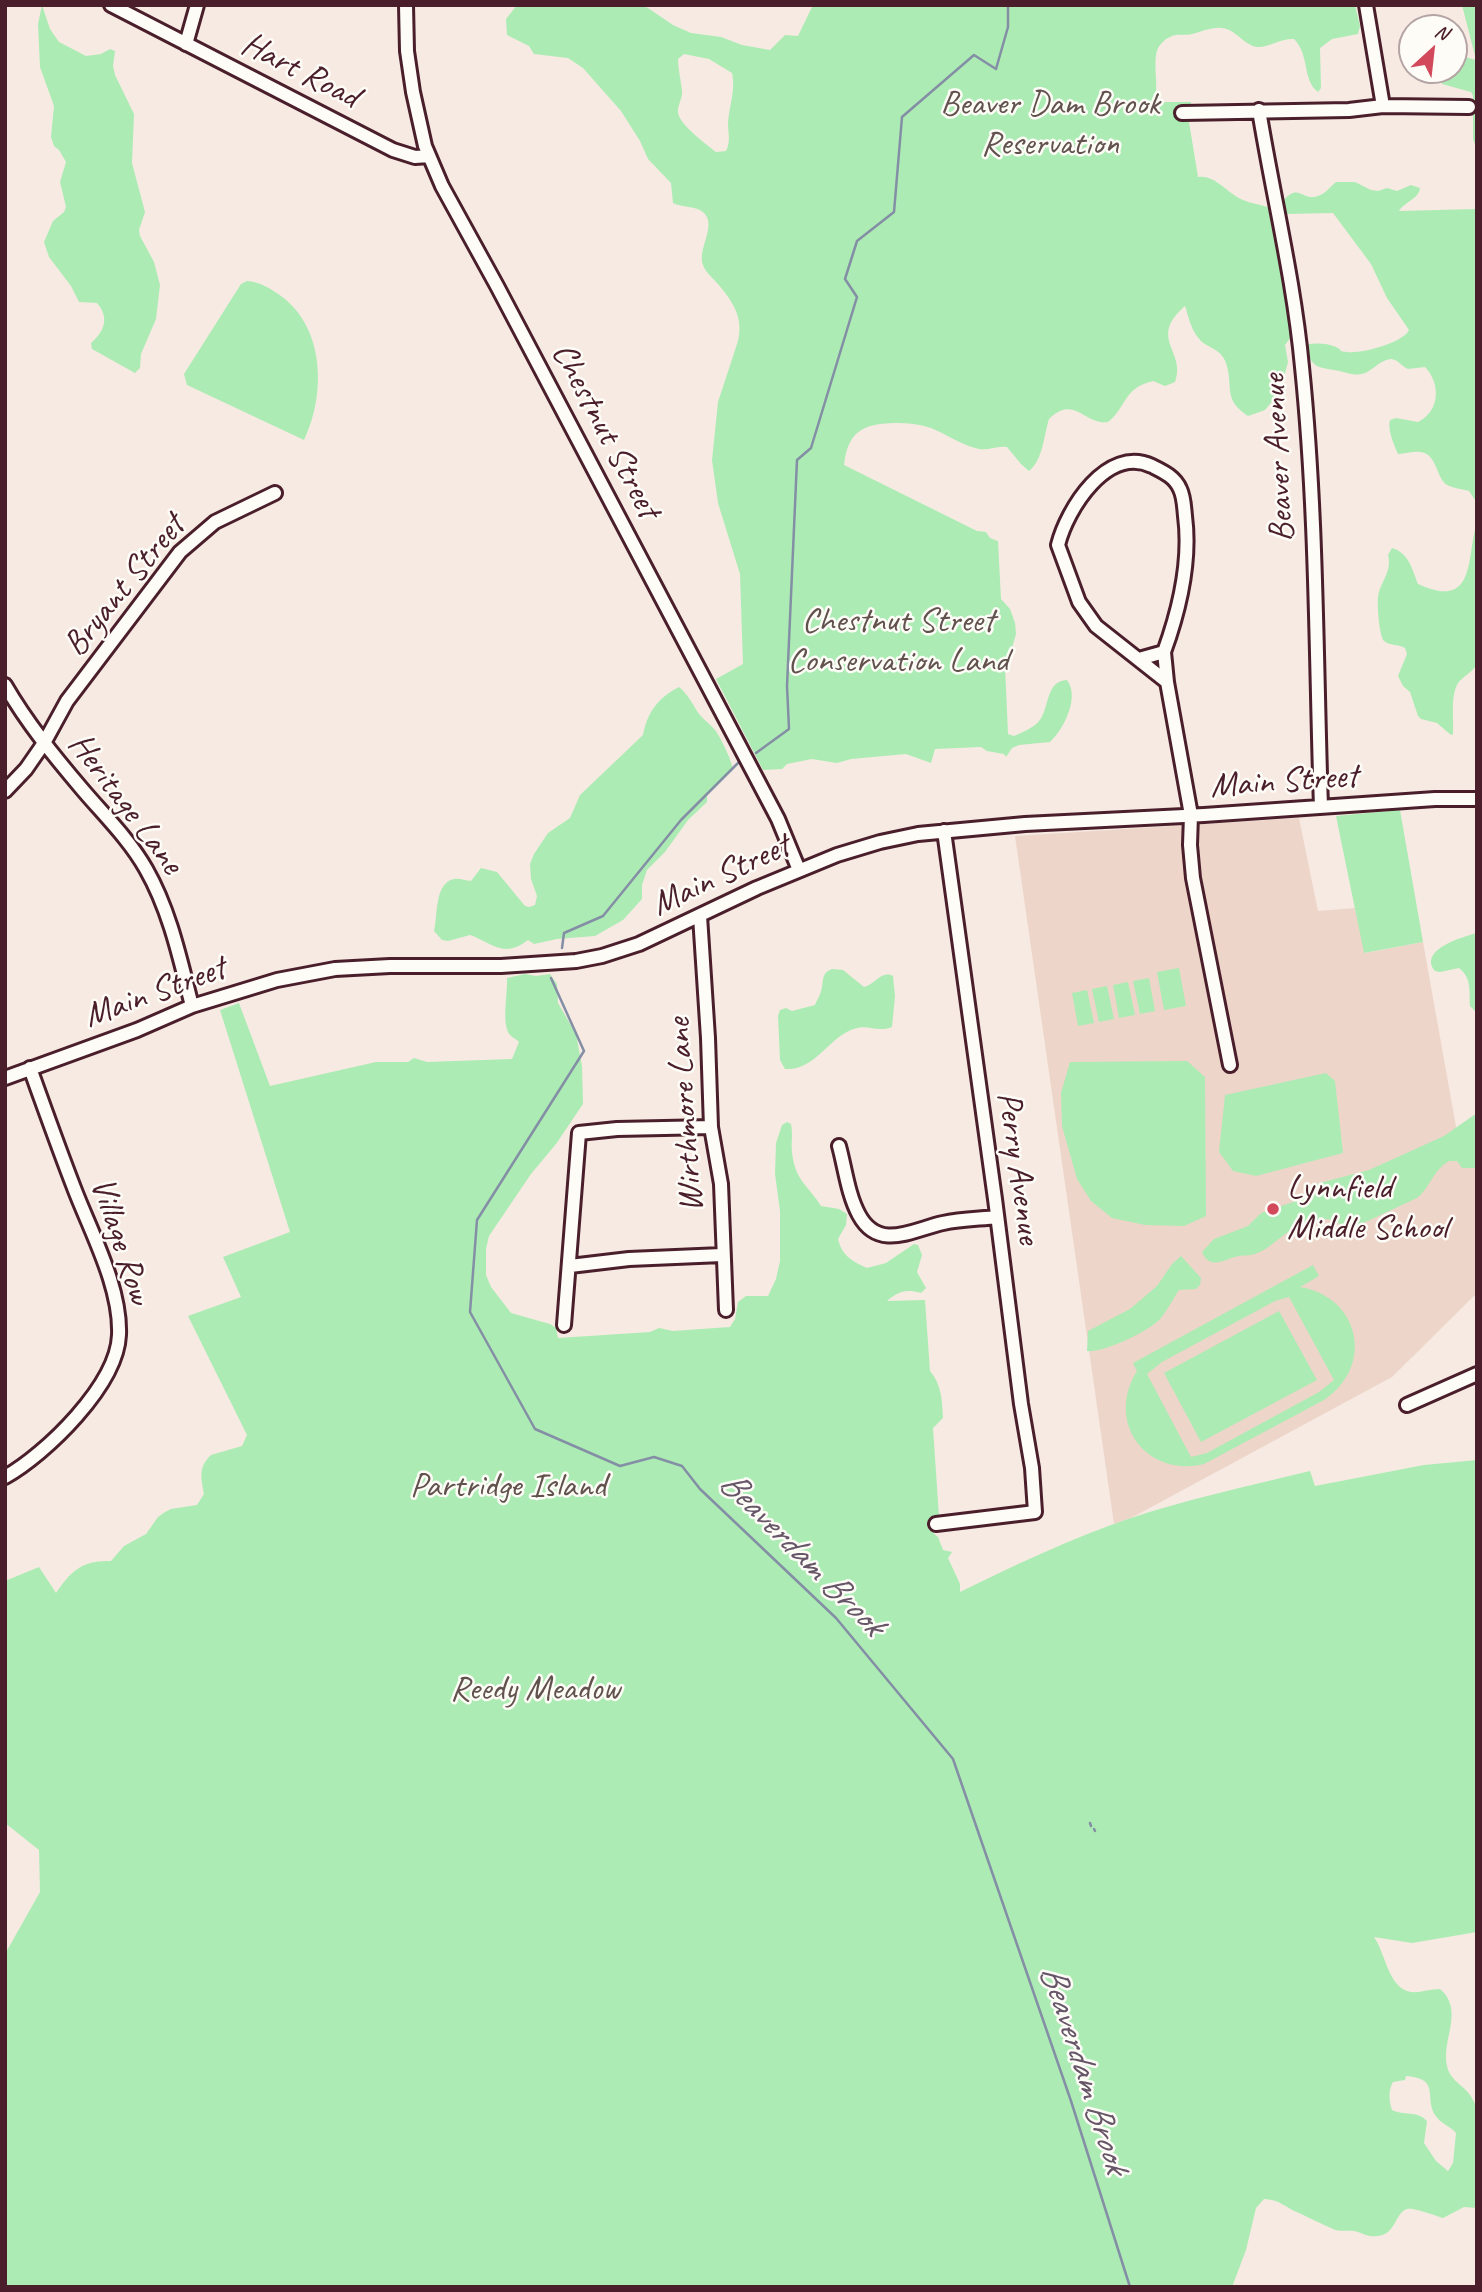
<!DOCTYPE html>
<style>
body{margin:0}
#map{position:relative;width:1482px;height:2292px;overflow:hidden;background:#f6eae2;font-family:Caveat,sans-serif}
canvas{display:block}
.frame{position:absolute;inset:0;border:7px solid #4a1f2b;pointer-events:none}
.north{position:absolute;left:1398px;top:14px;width:70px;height:70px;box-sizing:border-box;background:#fdfcf7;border:2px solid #b5a4a5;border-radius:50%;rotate:27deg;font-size:19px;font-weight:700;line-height:28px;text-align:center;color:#4a1f2b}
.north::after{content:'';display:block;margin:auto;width:24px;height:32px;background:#d1495b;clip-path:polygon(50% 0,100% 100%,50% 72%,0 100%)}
</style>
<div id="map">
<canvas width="1482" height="2292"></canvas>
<div class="frame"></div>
<div class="north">N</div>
</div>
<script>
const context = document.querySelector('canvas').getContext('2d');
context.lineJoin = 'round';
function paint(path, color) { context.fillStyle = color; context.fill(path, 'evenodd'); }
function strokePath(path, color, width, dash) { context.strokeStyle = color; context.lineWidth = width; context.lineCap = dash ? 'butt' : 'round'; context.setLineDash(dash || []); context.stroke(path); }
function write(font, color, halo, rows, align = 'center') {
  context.font = font + ' Caveat,sans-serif'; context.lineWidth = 5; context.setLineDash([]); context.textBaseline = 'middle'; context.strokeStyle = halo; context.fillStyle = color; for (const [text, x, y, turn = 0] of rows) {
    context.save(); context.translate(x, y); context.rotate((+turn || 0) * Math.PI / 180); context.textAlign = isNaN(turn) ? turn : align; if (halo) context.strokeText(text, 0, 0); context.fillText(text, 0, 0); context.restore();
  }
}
const built = new Path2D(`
 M1299,818l19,93 37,-3 10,45 58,-11 37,207 17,-4v148l-85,84 -261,141 -17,6 -99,-688z`);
const green = new Path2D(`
 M42,5l8,24 9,13 27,14 15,-2 9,-5 5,2 -2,15 2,9 19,39 -2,49 13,49 -6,18 1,6 14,26 6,23 -4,34 -15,35 -1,14 -5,5 -43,-24 -1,-6c13,-11 19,-25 6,-40l-18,-1 -8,-16 -22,-29 -5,-15 9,-21 11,-9 2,-5 -6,-25 6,-20 -7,-12 -5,-4 -3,-9 3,-31 -14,-39 -2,-43z
 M517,5h122l9,3 25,17 18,8 30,4 21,8 28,5 15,-15 13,1 14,-29 5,-2h538l5,21 -2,8 -26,5 -12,9 1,40 -3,4c-16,-12 -8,-37 -24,-53 -13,-1 -26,9 -37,8 -10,-1 -19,-13 -28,-17 -11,-6 -26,1 -37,4 -8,2 -15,-1 -22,3 -5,2 -9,6 -12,11 -6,13 1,37 -3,54h36l-2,20 9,55c17,-3 30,17 45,23 9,4 19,4 28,9l2,6 -1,8 8,22 14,88 -9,12 3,17 -4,15 -8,10 -1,11 -10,12 -17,6c-26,-17 -14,-29 -22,-53 -5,-14 -16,-14 -25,-22 -10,-10 -12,-23 -16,-35 -38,33 2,45 -10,76l-10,4 -12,-5c-30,7 -26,26 -45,41 -24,3 -34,-28 -59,-3 -5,16 -6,41 -20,52l-8,-7 -14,-17c-11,-2 -20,5 -32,1 -15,-4 -29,-14 -44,-20 -12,-4 -23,-5 -37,-5 -31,1 -46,8 -50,42l133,66 9,1 4,6 8,3 3,58 9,10 5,14 1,11 -8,28 -3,4 3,68 6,2c7,-3 21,-9 25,-15 11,-13 6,-40 28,-41 13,17 -3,49 -17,62l-31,3 -7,3 -6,9 -2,-3 -17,-3 -6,-4 -46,2 -4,14 -25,-9 -55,5 -14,4 -25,-4 -25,5 -5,5 -19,1 -47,-91 27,-15 -3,-90 -22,-71 -6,-43 6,-58 20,-61c6,-24 -6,-41 -22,-59 -5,-6 -10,-9 -13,-17 -6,-16 14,-39 1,-52 -8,-8 -22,-5 -31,-10l-2,-20 -23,-24 -8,-18 -19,-30 -38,-43 -15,-10 -34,-4 -5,-8 -22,-11 -1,-16zM684,54l25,5 23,14c4,17 -3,33 -4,50 0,11 3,18 -2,28l-10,1c-10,-8 -36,-27 -38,-39 -1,-8 5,-14 4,-22 -1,-11 -4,-22 -4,-32z
 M1462,5h15v145l-4,-11v-43l-2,-4 -29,-8 -3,-14h15v-16l22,6z
 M1336,182h19l16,8 7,1 9,-3 10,3 14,-6 9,3c-1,11 -16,14 -21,23l78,-2v294l-8,-12c-7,-2 -16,-3 -22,-6 -11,-7 -10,-32 -27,-33 -6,-1 -14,2 -22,2 -4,-9 -11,-25 -8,-34l6,-2 22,4c22,-11 23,-38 7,-55l-17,2c-7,-3 -10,-10 -18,-10 -12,2 -19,14 -29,15 -7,2 -16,-2 -22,-3 -19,-4 -26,-1 -33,-22l2,-5c9,-1 20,-1 28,3 8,4 1,4 11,5 14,2 56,-9 62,-22l-22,-32 -16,-34 -38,-51 -47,1 -3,-3v-10c16,-19 19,1 35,-5 7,-2 12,-9 18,-14z
 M247,281c13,1 23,7 34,15 44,32 45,99 23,144l-117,-55 -3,-11 57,-90z
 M1477,522v141c-4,10 -13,12 -19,20 -8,14 -4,36 -5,51l-2,1 -14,-12 -16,-4 -3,-3 -8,-24 -7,-6 -5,-10 9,-22 -2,-6c-6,-4 -15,-2 -21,-7 -5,-5 -8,-43 -5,-49 4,-13 13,-22 9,-37l4,-7c17,5 20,21 26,36 59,27 48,-27 59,-62z
 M679,687c9,7 14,18 20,27 5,6 11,10 16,16 5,6 18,33 18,40l-23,20 -3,4v8l-19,18 -23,32 -18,18 -5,15v14l-19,21 -28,16 -38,3 -23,5 -6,-4c-25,19 -35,3 -58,-5l-22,6 -6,-1 -8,-9c4,-15 0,-48 20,-52 5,-1 12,2 17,2l10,-13 16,4 28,34 4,1 6,-2 2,-9 -6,-17 -1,-15 4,-10 14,-21 22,-15 10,-23 63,-60c4,-23 16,-38 36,-48z
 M1400,810l23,132 -59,11 -28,-137z
 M1477,933v80l-7,-7c-1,-15 2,-28 -11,-38l-19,4 -5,-1c-17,-21 27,-34 42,-38z
 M1179,968l7,38 -22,4 -7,-38z
 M832,969l11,1 21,17c12,-3 17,-17 29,-11l2,20 -3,31c-19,7 -25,-7 -47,6 -20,12 -34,38 -60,36l-5,-9 -2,-44 2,-6 6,-2 6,3 23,-6c1,-4 4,-7 5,-11 5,-10 -1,-20 12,-25z
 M525,974l11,2 14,-2 7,10 1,19 18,31 6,32 1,38 -27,40 -25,30 -42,62 -3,13v26l5,12 20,26 39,11 6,4 2,10 92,-6 9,-4 14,3 57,-4 5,-8 3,-17 8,-6h22l8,-17 4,-18v-50l-5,-37 1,-31 6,-18 5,-3 4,2c2,10 0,19 1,28 3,29 16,33 29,54l18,3 8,5 -1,11 -8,14c4,17 14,22 29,29l19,-5 28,-19 4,1 4,10 -5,17 9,16 -5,5c-15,-4 -22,-2 -34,8l38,-1 5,71c12,14 12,30 13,47l-10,10 7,103 -7,2 5,4 5,13 9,2 -4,6 12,26v8c55,-27 110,-53 168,-73 59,-20 121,-33 182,-48l5,15 109,-21 53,-5v472l-65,11 -38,-6c12,17 14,51 37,55 9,1 19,-3 29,-3 25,21 1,51 7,77 4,18 21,19 28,38l2,104 -13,-1 -21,11c-7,-2 -30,-11 -36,-9 -14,5 -10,30 -37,27 -6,-1 -10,-4 -16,-5 -7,-1 -14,1 -21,-2 -12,-5 -23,-11 -34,-16 -13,-5 -20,-14 -35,-14l-8,9 -10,42 -14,37h-1227v-333l35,-62 -1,-42 -34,-27v-242l34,-14 17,26c15,-22 26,-33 55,-32l13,-15 22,-12 12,-17 7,-5 6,-3 26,-4 7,-11c-3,-16 -6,-27 7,-39l31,-9 5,-11 -59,-119 53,-19 -18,-40 67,-25 -70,-222 19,-7 31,83 106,-24h32l6,-4 13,4 85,-3 7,-17c-3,-3 -6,-4 -9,-7 -9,-11 -2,-43 -3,-57zM1406,2076c35,3 18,20 29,39 6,9 15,11 21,18l-3,30 -5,8 -12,-10 -12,-18 3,-22c-10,-11 -23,-5 -35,-11 -3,-9 -4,-20 1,-28l12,-2z
 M1149,978l6,33 -15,3 -7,-33z
 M1128,982l7,33 -16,3 -6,-33z
 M1107,986l7,33 -15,3 -7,-33z
 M1087,990l7,33 -16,3 -6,-33z
 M1187,1061l18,16 1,139 -22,10 -39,-1 -33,-7 -21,-17 -14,-22 -15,-53 -1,-33 9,-31z
 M1326,1073l9,8 8,72 -87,23 -23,-5 -14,-19 6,-57z
 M1477,1113v55h-15l-5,-7h-8c-17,10 -18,26 -32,37l-60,28c-16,3 -18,-6 -31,-7 -4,0 -11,2 -15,3 -25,5 -36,25 -56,32 -5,2 -11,1 -16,2 -15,3 -29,15 -37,-4l12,-13 34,-13 13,-13 35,-12 20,-17 53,-14 75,-34z
 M1181,1256l20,22 -1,7 -4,4 -17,1c-6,9 -11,19 -18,28 -11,13 -58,35 -74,33l1,-20 42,-22 27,-23 15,-22z
 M1313,1265l6,11 -19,11c60,10 75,79 24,113l-120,64c-58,14 -99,-42 -67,-93l-4,-8zM1289,1297l45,83 -15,12 -112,61 -16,4 -44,-83 15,-12 113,-61z
 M1279,1311l38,69 -116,62 -37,-69z`);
const stream = new Path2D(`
 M756,753l33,-24 -2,-43 10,-226 14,-12 46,-151 -12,-18 12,-38 37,-29 8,-95 72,-62 22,14 12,-42v-22
 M562,948l2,-15 39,-17 78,-96 57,-57
 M551,978l33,73 -107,169 -7,92 65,117 85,37 34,-9 28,9 18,23 136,129 117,141 118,342 59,186
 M1090,1823l1,3
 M1094,1829l1,2`);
const minor = new Path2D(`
 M111,5l282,145 22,7 14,-1
 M406,5l1,46 6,41 12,54 17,40 55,100 281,533 21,51
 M1366,5l17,101
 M186,44l11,-39
 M1259,110c14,86 35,170 43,257 15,146 14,293 19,440
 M1182,113l167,-3 34,-4 86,1
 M1164,652l3,30
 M1139,659l25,-7c16,-44 27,-90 21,-136 -1,-9 -1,-19 -5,-27 -5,-12 -16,-17 -28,-23 -45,-21 -85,43 -94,79l21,57 17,24 71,56 24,133 -1,30 3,33 37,187
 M5,685c22,38 49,71 77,104 22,26 47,50 64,80 24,42 34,90 46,137
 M5,791l21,-22 18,-26 23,-42 113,-149 35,-30 60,-29
 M700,916l8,122 3,89 10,57 5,126
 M5,1078l132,-48 55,-24 85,-26 58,-11 55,-3h111l75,-5 26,-5 37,-12 118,-56 80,-33 43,-13 38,-8 107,-10 179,-9 231,-16h42
 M839,1146c6,22 9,49 20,69 20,37 55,14 84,8 18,-4 36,-4 54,-6
 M570,1266l59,-7 93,-4
 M564,1325l15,-192 38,-4 94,-2
 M1407,1405l70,-31
 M5,1477c41,-23 112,-92 114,-142 2,-46 -26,-99 -43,-142 -16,-41 -31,-83 -46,-125
 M936,1524l99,-12 -3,-44 -11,-64 -26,-205 -51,-368`);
const markers = [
 [1273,1209,7,"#d1495b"]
];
const streetNames = [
 ["Hart Road",300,71,27],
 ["Chestnut Street",605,431,62],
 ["Beaver Avenue",1279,458,-93],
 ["Bryant Street",125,586,-51],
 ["Main Street",1284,782,-4],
 ["Heritage Lane",125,804,53],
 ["Main Street",721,876,-25],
 ["Main Street",155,993,-20],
 ["Wirthmore Lane",686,1115,-94],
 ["Perry Avenue",1018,1168,82],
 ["Village Row",120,1241,72]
];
const parkNames = [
 ["Beaver Dam Brook",1050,105],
 ["Reservation",1050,145],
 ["Chestnut Street",898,622],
 ["Conservation Land",898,662],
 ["Partridge Island",508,1487],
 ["Reedy Meadow",535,1690]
];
const poiNames = [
 ["Lynnfield",1287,1189],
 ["Middle School",1287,1229]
];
const waterNames = [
 ["Beaverdam Brook",801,1554,45],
 ["Beaverdam Brook",1083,2069,72]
];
paint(built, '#edd5c9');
paint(green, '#acecb4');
strokePath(stream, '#848ea5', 2.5);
strokePath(minor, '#4a1f2b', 18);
strokePath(minor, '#fdfcf7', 12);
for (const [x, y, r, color] of markers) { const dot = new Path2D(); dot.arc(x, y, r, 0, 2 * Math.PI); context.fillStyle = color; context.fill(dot); strokePath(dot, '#fdfcf7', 2.5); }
write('35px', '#4a1f2b', '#fdfcf7', streetNames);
write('35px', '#62524d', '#fdfcf7', parkNames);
write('35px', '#4a1f2b', '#fdfcf7', poiNames, 'left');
write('italic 37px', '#675668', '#fdfcf7', waterNames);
</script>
